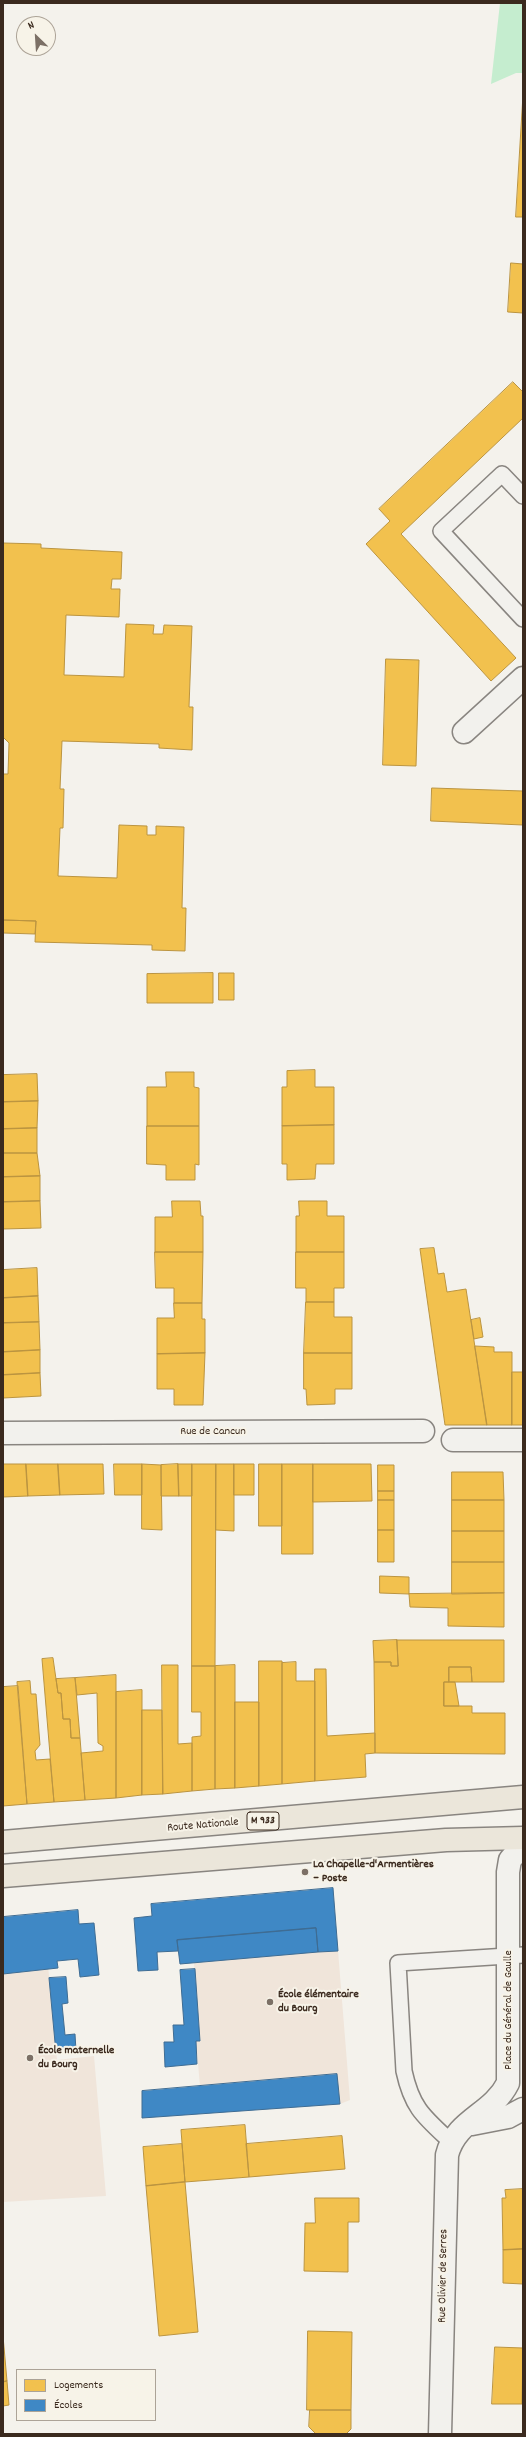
<!DOCTYPE html>
<meta charset="utf-8">
<style>
body{margin:0}
#map{position:relative;width:526px;height:2437px;overflow:hidden;background:#f4f2ec;font-family:Dekko,sans-serif}
canvas{display:block}
.frame{position:absolute;inset:0;border:4px solid #3b2a1e;pointer-events:none}
.legend{position:absolute;left:16px;top:2369px;width:140px;height:52px;box-sizing:border-box;background:#f7f3e8;border:1px solid #aca397;margin:0;padding:5px 7px;list-style:none;font-size:12px;color:#3b2a1e}
.legend li{display:flex;align-items:center;gap:8px;height:20px}
.legend b{width:20px;border:1px solid #aca397}
.north{position:absolute;left:16px;top:16px;width:40px;height:40px;box-sizing:border-box;background:#f7f3e8;border:1px solid #aca397;border-radius:50%;rotate:335deg;font-size:11px;font-weight:700;line-height:16px;text-align:center;color:#3b2a1e}
.north::after{content:'';display:block;margin:auto;width:14px;height:18px;background:#7c7066;clip-path:polygon(50% 0,100% 100%,50% 72%,0 100%)}
</style>
<div id="map">
<canvas width="526" height="2437"></canvas>
<div class="frame"></div>
<ul class="legend">
<li><b style="height:11px;background:#f2c14e"></b>Logements</li>
<li><b style="height:11px;background:#3f88c5"></b>Écoles</li>
</ul>
<div class="north">N</div>
</div>
<script>
const context = document.querySelector('canvas').getContext('2d');
context.lineJoin = 'round';
function paint(path, color) { context.fillStyle = color; context.fill(path, 'evenodd'); }
function strokePath(path, color, width, dash) { context.strokeStyle = color; context.lineWidth = width; context.lineCap = dash ? 'butt' : 'round'; context.setLineDash(dash || []); context.stroke(path); }
function write(font, color, halo, rows, align = 'center') {
  context.font = font + ' Dekko,sans-serif'; context.lineWidth = 4; context.setLineDash([]); context.textBaseline = 'middle'; context.strokeStyle = halo; context.fillStyle = color; for (const [text, x, y, turn = 0] of rows) {
    context.save(); context.translate(x, y); context.rotate((+turn || 0) * Math.PI / 180); context.textAlign = isNaN(turn) ? turn : align; if (halo) context.strokeText(text, 0, 0); context.fillText(text, 0, 0); context.restore();
  }
}
const built = new Path2D(`
 M333,1888l17,212 -10,4 -198,14v-27l58,-5 -4,-45h4l-6,-78 -14,1 -6,-62z
 M43,1913l14,147 37,-4 12,140 -103,6v-285z`);
const green = new Path2D(`
 M500,3h23v70h-7l-25,11z`);
const homes = new Path2D(`
 M523,95v122h-7z
 M511,263l12,1v49l-15,-1z
 M513,382l10,10v26l-122,116 115,124 -25,23 -125,-137 24,-23 -11,-12z
 M3,543l38,1v4l81,4 -1,27h-9l-1,10h9l-1,28 -53,-2 -2,60 60,2 2,-53 28,1 -1,9h10l1,-9 28,1 -3,81h4l-1,43 -33,-2v-4l-97,-3 -2,48h4l-1,39h-3l-2,48 59,2 2,-53 28,1v9h9v-9l28,1 -2,81h4l-1,43 -33,-1v-5l-117,-3 1,-21 -33,-1v-146h5l1,-31 -6,-6z
 M386,659l33,1 -3,106 -33,-1z
 M432,788l91,3v34l-92,-4z
 M3,920l33,1 -1,13 -32,-1z
 M213,973v30h-66v-29z
 M219,973h15v27h-15z
 M315,1070v17h19v38l-52,1v-39h5v-16z
 M166,1072h28v15l5,1v38h-52v-39h19z
 M37,1074l1,27 -35,1v-27z
 M38,1101l-1,27 -34,1v-27z
 M334,1125v39h-18l-1,15 -28,1v-16h-5v-38z
 M147,1126h52v39l-4,-1v16h-29v-15l-19,-1z
 M37,1128v25h-34v-24z
 M3,1153h34l3,23 -37,1z
 M40,1176v25l-37,1v-25z
 M40,1201l1,27 -38,1v-27z
 M172,1201h28l1,15h2v36h-48v-35h17z
 M299,1201h28v15h17v36h-48v-36h3z
 M434,1248l4,26 6,-1 3,19 19,-3 21,136h-42l-25,-176z
 M155,1252h48l-1,51h-28v-15h-18z
 M296,1252h48v36h-10v14h-28v-14h-10z
 M37,1268l1,28 -35,2v-28z
 M38,1296l1,26 -36,1v-25z
 M306,1302h28v15h18v36h-48z
 M174,1303h28v16h3v34l-48,1v-36h17z
 M480,1318l3,19 -9,2 -3,-19z
 M39,1322l1,28 -37,2v-29z
 M475,1346l19,1v5h18v73h-25z
 M40,1350v23l-37,2v-23z
 M205,1353l-2,52h-29v-16h-17v-35z
 M304,1353h48v36h-17v15l-28,1 -1,-16h-2z
 M512,1372h11v53h-11z
 M40,1373l1,23 -38,2v-23z
 M3,1464h23l2,32 -25,1z
 M26,1464h32l2,31 -32,1z
 M58,1464h45l1,30 -44,1z
 M114,1464h28v31h-27z
 M142,1464l19,1 1,65 -20,-1z
 M178,1464h14v32h-13z
 M178,1464l1,32h-18v-31z
 M192,1464h24l-1,202h-23z
 M216,1464h18v67l-18,-1z
 M234,1464h20v31h-20z
 M259,1464h23v62h-23z
 M282,1464h31v90h-31z
 M313,1464h58l1,37 -59,1z
 M378,1465h16v26h-16z
 M452,1472h51l1,28h-52z
 M378,1491h16v9h-16z
 M378,1500h16v30h-16z
 M452,1500h52v31h-52z
 M378,1530h16v32h-16z
 M452,1531h52v31h-52z
 M452,1562h52v31l-52,1z
 M380,1576l29,1v17l-29,-1z
 M504,1593v34l-56,-1v-18l-38,-1 -1,-13z
 M397,1640h107v42h-32l-1,-15h-22v15h-5v24h28v7h33v41l-130,-1 -1,-91h17v4h7z
 M397,1640l1,26h-7v-4h-17l-1,-21z
 M53,1658l5,35h3l2,26h7l1,19h9l5,62 -31,2 -12,-143z
 M259,1661h23v123l-23,2z
 M296,1662v19h19v100l-33,3v-121z
 M162,1665h16v79l14,-1v48l-29,3z
 M235,1665v123l-20,1v-123z
 M192,1666h23v123l-23,2v-54l9,-1v-24h-9z
 M449,1667h22l1,15h-23z
 M315,1669h11l1,67 48,-3v20l-10,1 1,23 -51,4z
 M116,1675v123l-31,2 -4,-47 22,-2v-5l-5,-3 -1,-50 -20,2 -2,-17z
 M75,1678l5,60h-9l-1,-19h-7l-2,-26h-3l-2,-14z
 M30,1681l1,13h5l4,51 -5,6 1,9 14,-1 4,43 -27,2 -10,-122z
 M444,1682h11l4,24h-15z
 M18,1686l9,118 -24,2v-119z
 M142,1690v105l-26,3v-106z
 M235,1702h24v84l-24,2z
 M142,1710h20l1,84 -21,1z
 M245,2125l4,52 -64,5 -4,-52z
 M342,2136l3,33 -96,8 -3,-33z
 M182,2144l3,38 -39,4 -3,-39z
 M185,2182l13,150 -39,4 -13,-150z
 M523,2189v60l-20,1 -1,-52h4l-1,-8z
 M315,2198h44v24h-11v50l-44,-1 1,-48h10z
 M523,2249v35l-20,-1v-33z
 M308,2331l44,1 -1,78h-44z
 M3,2336l4,45 -4,1z
 M495,2347l28,1 -1,56h-30z
 M7,2381l2,24 -6,1v-24z
 M310,2410h41v19l-5,5h-30l-7,-7z`);
const schools = new Path2D(`
 M333,1888l5,63 -20,1 -2,-24 -139,12 1,11 -21,1 1,18 -20,1 -4,-53 18,-2 -1,-12z
 M78,1910l1,14 15,-1 5,52 -19,2 -2,-18 -21,2 1,7 -55,6v-57z
 M316,1928l2,24 -138,12 -3,-24z
 M195,1969l5,72h-4l1,23 -32,3 -1,-25h10l-1,-17h11l-4,-55z
 M66,1977l2,26 -6,1 3,31 10,-1 1,17 -20,2 -7,-75z
 M337,2074l3,30 -198,14v-27z`);
const lane = new Path2D(`
 M523,496l-21,-22 -61,57 82,88
 M450,2141c-26,-24 -38,-33 -46,-70l-6,-108 125,-8`);
const street = new Path2D(`
 M464,732l59,-54
 M3,1433l420,-2
 M453,1440h70
 M472,2124l36,-7 15,-8
 M440,2434l7,-279c9,-36 45,-40 61,-72v-211l2,-12 13,-15`);
const primary = new Path2D(`
 M3,1842l520,-45
 M3,1876l443,-36 77,-2`);
const markers = [
 [305,1872,4,"#7c7066"],
 [270,2002,4,"#7c7066"],
 [30,2058,4,"#7c7066"]
];
const shields = [
 [263,1821,32]
];
const shieldNames = [
 ["M 933",263,1821]
];
const streetNames = [
 ["Rue de Cancun",213,1432],
 ["Route Nationale",203,1826,-5],
 ["Place du Général de Gaulle",509,2010,-90],
 ["Rue Olivier de Serres",444,2276,-89]
];
const poiNames = [
 ["La Chapelle-d'Armentières",313,1865],
 ["– Poste",313,1879],
 ["École élémentaire",278,1995],
 ["du Bourg",278,2009],
 ["École maternelle",38,2051],
 ["du Bourg",38,2065]
];
paint(built, '#f0e5da');
paint(green, '#c5edcf');
paint(homes, '#f2c14e');
strokePath(homes, '#bb9440', 1);
paint(schools, '#3f88c5');
strokePath(schools, '#3e6c93', 1);
strokePath(lane, '#898580', 18);
strokePath(street, '#898580', 25);
strokePath(primary, '#898580', 25);
strokePath(lane, '#f2f1ed', 15);
strokePath(street, '#f2f1ed', 22);
strokePath(primary, '#ebe6da', 22);
for (const [x, y, r, color] of markers) { const dot = new Path2D(); dot.arc(x, y, r, 0, 2 * Math.PI); context.fillStyle = color; context.fill(dot); strokePath(dot, '#f7f3e8', 1.5); }
for (const [x, y, w] of shields) { const box = new Path2D(); box.roundRect(x - w / 2, y - 9, w, 18, 3); context.fillStyle = '#f7f3e8'; context.fill(box); strokePath(box, '#3b2a1e', 1); }
write('bold 11px', '#3b2a1e', null, shieldNames);
write('12px', '#3b2a1e', '#f7f3e8', streetNames);
write('bold 12px', '#3b2a1e', '#f7f3e8', poiNames, 'left');
</script>
